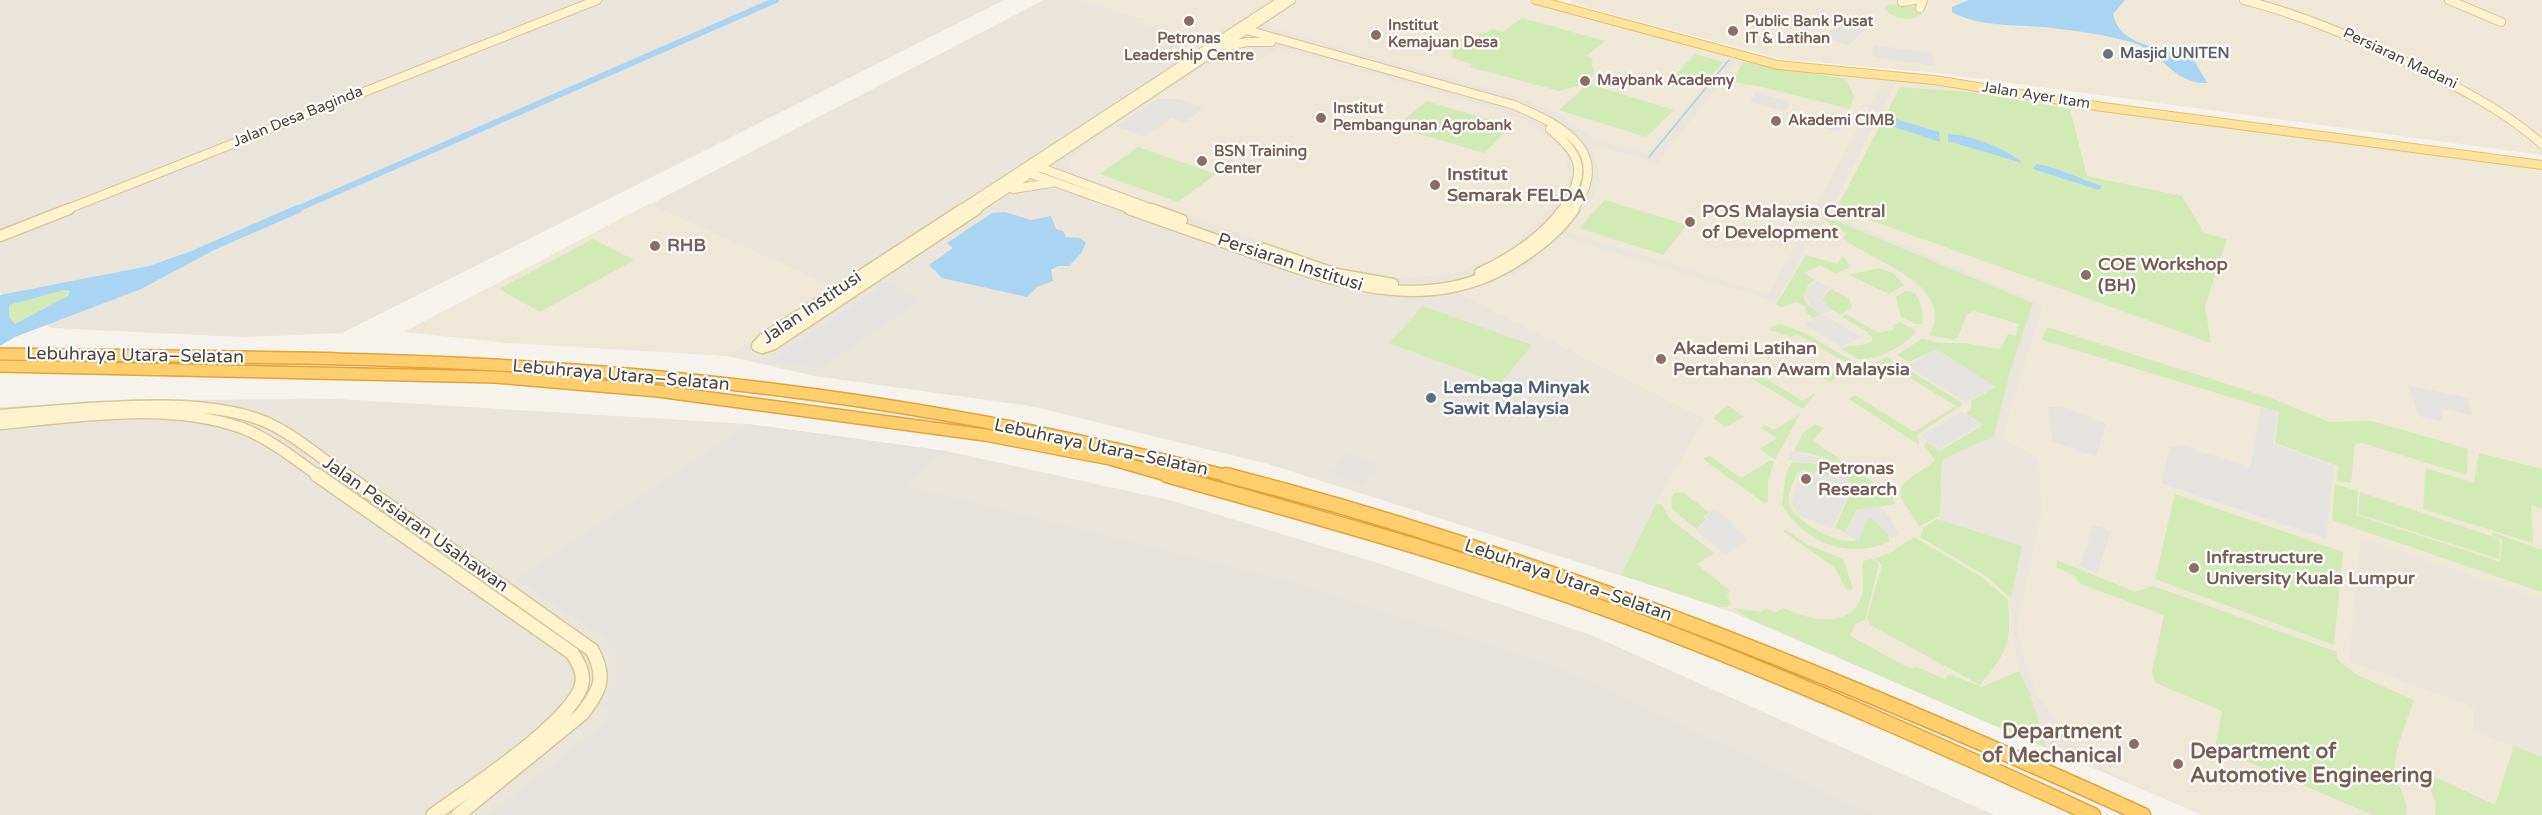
<!DOCTYPE html>
<meta charset="utf-8">
<style>
body{margin:0}
canvas{display:block;background:#f6f3ec}
</style>
<canvas width="2542" height="815"></canvas>
<script>
const context = document.querySelector('canvas').getContext('2d');
context.lineJoin = 'round';
function paint(path, color) { context.fillStyle = color; context.fill(path, 'evenodd'); }
function strokePath(path, color, width, dash) { context.strokeStyle = color; context.lineWidth = width; context.lineCap = dash ? 'butt' : 'round'; context.setLineDash(dash || []); context.stroke(path); }
function write(font, color, halo, rows, align = 'center') {
  context.font = font + ' "Varela Round",sans-serif'; context.lineWidth = 4.5; context.setLineDash([]); context.textBaseline = 'middle'; context.strokeStyle = halo; context.fillStyle = color; for (const [text, x, y, turn = 0] of rows) {
    context.save(); context.translate(x, y); context.rotate((+turn || 0) * Math.PI / 180); context.textAlign = isNaN(turn) ? turn : align; if (halo) context.strokeText(text, 0, 0); context.fillText(text, 0, 0); context.restore();
  }
}
const residential = new Path2D(`
 M0,0h1004l-662,333 -99,4 -192,-9 -51,-36z
 M1044,0h481l213,60 43,8 160,16 152,25 449,61v645h-340l-482,-208 -452,-143 -238,-58 -216,-30 -86,-20 -324,-24z
 M338,399l410,25 198,27 227,50 208,63 210,71 403,180h-1994v-408l135,-7z`);
const industrial = new Path2D(`
 M748,424l198,27 -42,35 386,96 266,84 317,149h-1385l126,-99 -11,-11 19,-38 -16,-28 -90,-60z`);
const education = new Path2D(`
 M1079,0h190l-65,42 -65,-20 5,-3z
 M1299,0h224l205,57 -80,97 -54,-15 -36,-26 -50,-19 -236,-66 -3,-8z
 M1572,0h970v155l-605,-82 -156,-14 -211,-56z
 M1278,48l210,59 38,14 30,21 9,11 5,25 -6,14 -48,51 -16,13 -44,17 -52,5 -34,-3 -65,-18 -185,-66 -42,-16 -10,-9 5,-11 44,-33 105,-67 30,9z
 M1738,60l82,13 64,6 -115,215 -204,-63 27,-33 7,-17 -1,-16 -9,-21 68,19z
 M1897,80l645,90v429l-181,-61 -12,123 124,46v24l69,26v58h-340l-72,-32 -46,-25 -47,-63 -12,-33 -8,-33 25,-120 -4,-50 -36,-22 41,-133 -209,-88 -3,-7z
 M649,204l185,83 -106,69 -221,-13 -103,-11z
 M1827,217l206,86 -34,105 -5,28 -52,25 -1,61 81,24 -11,52 5,60 30,90 -300,-131 -125,-42 38,-77 45,-79 -248,-127 42,-11 26,-12 36,-33 207,63 -7,16 7,-13 8,2 42,-75z`);
const green = new Path2D(`
 M1905,4l15,5 2,5c-10,8 -29,5 -37,-5l4,-4z
 M1522,18l83,23 -19,15 7,2 -2,6 3,6 -1,6 -10,8 -24,7 -89,-24 2,-3 -20,-6 1,-14c12,-11 27,-6 39,-15l11,3z
 M1696,54l27,8 -21,24 -29,-9z
 M1743,62l103,17 8,17 -4,13 -92,-23 -26,-4z
 M1588,84l86,26 -28,27 -87,-27z
 M1900,87l69,5 101,17 17,67 95,20 22,37 23,6 -22,67 6,37 -374,-135z
 M1426,101l86,25 -28,27 -88,-26z
 M1138,147l78,27 -38,28 -78,-28z
 M1605,200l82,25 -24,30 -84,-27z
 M1827,217l206,86 -23,69 -16,64 -52,24 -2,55 -21,12c-4,-10 -9,-15 -15,-24 -14,-21 18,-30 30,-42v-3l-10,-12 3,-4 13,9 43,-26 -17,-12 5,-3v-9l25,-14 -60,-38 -27,13 -12,-7 25,-16 18,4h24l36,6 8,-15 8,2 3,-12 -45,-13 -7,3 -9,23 -5,3 -23,-5c27,-53 -61,-73 -88,-98l5,-3 -6,-4h-6l-10,-11z
 M593,239l41,21 -94,52 -41,-23z
 M1806,255l31,9 6,-8 6,8 -1,4 -12,6 -16,-9 -16,8 11,7 -7,5 -4,11 2,7 14,11 -6,4 -8,-5 -1,-7 -9,-4 -14,5 -6,-2z
 M1879,268l14,5 11,12 -15,9 -40,-19z
 M1831,289l18,9 3,10 -12,7 -12,-8 -6,-8z
 M64,290l6,1c-5,16 -36,25 -51,32l-5,1 -5,-7 -1,-12z
 M1906,291l9,2c6,10 9,19 7,31h-7l-14,-7 -5,-20z
 M1423,306l109,39 -32,39 -111,-41z
 M1846,314l32,19 15,-3v-5l7,-3 16,9c-10,15 -39,29 -58,28l-17,-10c10,-6 18,-1 30,-7l1,-4 -6,-7 -24,-14z
 M1780,324l25,9 54,32 -11,9 -4,-1 -15,9 -5,-4 24,-14 -51,-30 -6,3 -21,-7v-3z
 M2047,327l224,71 58,24 43,-1 96,28 -1,26 -105,-32 -7,1 -4,39 -14,-2 1,-15 -63,-23 4,-31 -237,-72z
 M1887,357l74,45 1,3 -44,29 1,11 -70,-46 6,-4 59,37 42,-26 -65,-40 -12,6 -9,-6z
 M1746,358v8l56,35 14,-8 -13,16 -64,-38z
 M1727,405l17,12 -18,10 -13,-9z
 M1800,414l-25,46 -15,-11 17,-11 -16,-10 4,-3 9,5z
 M1815,424l8,4 -10,13 61,42 16,2 5,19 -38,6 -12,22 -10,-4 18,-42c-20,-28 -25,-30 -59,-35l9,-18z
 M2479,453l63,16v40l-11,-4 2,38 -110,-34 3,-41 48,15z
 M1710,456l31,22 30,-18 3,2 -6,19v21l-4,1 -61,-44z
 M1795,462l23,2 9,5 3,8 -27,-7 -6,3c-3,8 -11,22 -8,31 6,18 50,42 67,36l13,-24c9,7 21,14 20,26 -40,18 -87,0 -107,-38l4,-31 5,-10z
 M2335,484l23,7 -1,24 143,47 2,-23 -9,-3 -1,-4 50,18v42l-210,-72z
 M1682,492l27,20 -5,4 2,4 -10,9 -23,-19 -2,-10 3,-7z
 M2360,492l140,47 -1,20 -141,-45z
 M2175,494l168,58 -9,93 -179,-66z
 M1656,504l6,1 8,14 44,34 -17,11 33,27 -3,5 4,7 -4,4h-8l-98,-32z
 M1937,519l85,27 -11,52 -25,-22 -66,-39 3,-9z
 M1786,530l20,14 37,15 10,30 -6,1 -13,-23 -51,-36z
 M1914,537l69,41 25,22c3,46 1,49 -28,85l-110,-60 -3,-7 15,-53 -8,-6 17,-7z
 M1872,559l7,5 -14,56 -10,4 -5,12 61,33 5,-2 29,12 4,-5 33,13 37,-16 12,26 15,51 -300,-131 -13,-9 28,4 5,-4 9,5 8,-5c24,11 64,23 78,-10 5,-12 0,-25 2,-37z
 M2057,560l78,32 18,-6 184,66v7l20,16 57,25c-6,18 -18,46 -19,65 -1,18 14,32 11,50h-33l-158,-67 7,-37 -66,-28 -4,-11 12,-57 -83,-31 -8,-9 -17,-8z
 M2514,746l28,11v58h-107l1,-12 -13,-32 72,34z`);
const parking = new Path2D(`
 M1851,15l24,6 -26,24 -25,-7z
 M1873,45l60,8v13l-60,-9z
 M1756,93l35,9 -6,9 -35,-9z
 M1158,99h21l26,9 -20,14 -13,-4 -27,18 -29,-10z
 M1825,112l23,6 -9,14 -24,-6z
 M1817,281l12,7 -8,11 11,11 -10,4 -11,-8 -5,-10 4,-10z
 M887,282l34,18 -99,68 -56,-5z
 M1824,315l37,22 -20,10 -37,-23z
 M1936,349l4,3 56,35 -30,15 -59,-36z
 M2408,385l59,13 6,18 -31,-8v14l-23,-6z
 M2048,407h12l46,16 -10,34 -43,-15z
 M2261,407l17,5 -5,32 61,22 -8,73 -165,-56 9,-37 6,1 1,-3 73,24z
 M1962,412l19,12 -41,25 -20,-13z
 M1348,452l31,13 -16,20 -32,-13z
 M1791,452l37,8 8,5 13,17 1,10 -18,36 -32,-12 -9,-11 9,-32 14,-1 17,4 -4,-8 -11,-5 -29,-3z
 M1876,506l8,4 15,24 -7,4 -21,-20 -4,3 -8,20 -14,-7 12,-22z
 M1714,509l20,15 -2,2 17,14 -24,14 -29,-23 12,-11 -3,-4z
 M2093,525l18,6 -14,42 -17,-7z`);
const water = new Path2D(`
 M1969,0h156l-12,14c7,34 49,32 75,42 9,4 13,20 20,27 -35,2 -43,-29 -74,-40 -26,-8 -55,-12 -82,-15 -31,-4 -72,0 -100,-16v-5z
 M1882,115l57,17 1,10 -60,-20z
 M1948,134c19,0 61,15 74,29l-74,-22z
 M2037,164c22,4 43,15 65,22l-3,4 -66,-21z
 M1005,212l26,8 20,-4 5,13 7,2 3,6 14,1 6,5 -5,10 -12,13h-11l-7,4 2,11 -16,6 -10,10 -85,-19 -13,-13 24,-17 -6,-5 45,-30z
 M200,248l16,1 -75,40 -126,48 -15,9v-51l149,-29zM64,290l6,1 -2,5 -53,28 -6,-7v-12z`);
const stream = new Path2D(`
 M1649,157l80,-97`);
const canalFar1 = new Path2D(`
 M295,210l481,-210`);
const canal = new Path2D(`
 M199,252l99,-43`);
const secondaryFar2 = new Path2D(`
 M2244,0c55,14 106,36 158,60 50,24 98,47 140,84
 M2449,0l52,22
 M1902,2l13,-2
 M1920,8l3,-8
 M1243,29l271,76c49,21 100,46 59,105
 M1227,46l20,-4h24
 M1550,129c34,29 36,42 13,81
 M1036,166l119,44
 M1026,172l107,38
 M1013,189l38,-6
 M65,210l532,-210
 M960,210l322,-210
 M975,210l316,-210`);
const secondaryFar1 = new Path2D(`
 M963,209l-200,130 -6,7 5,2 10,-3 205,-136
 M1129,209c41,15 83,29 125,44 90,32 180,64 267,5 20,-13 40,-29 53,-49
 M1151,209l31,11
 M0,236l69,-27
 M1264,249l72,25 57,10
 M1480,273c32,-15 63,-35 84,-64
 M0,415c73,-5 211,-24 276,12 25,13 48,33 71,50
 M0,424c78,-7 167,-23 242,4 28,11 53,31 78,49`);
const secondary = new Path2D(`
 M317,475l255,178c6,9 12,19 10,30 -7,38 -116,108 -149,132
 M345,475l247,175c15,28 8,40 -10,64l-124,101`);
const primary = new Path2D(`
 M1536,0l242,65 156,15 169,27 439,58`);
const highwayFar1 = new Path2D(`
 M0,354c187,3 374,2 561,15 226,15 452,51 671,108
 M0,366l496,11 162,14 327,44 125,24 63,18`);
const highway = new Path2D(`
 M1167,475c159,45 319,88 474,147 153,58 303,125 452,193
 M1226,475c319,82 618,204 917,340`);
const markers = [
 [1189,21,6,"#8d6e63"],
 [1733,31,6,"#8d6e63"],
 [1376,35,6,"#8d6e63"],
 [2108,54,6,"#6b7280"],
 [1585,81,6,"#8d6e63"],
 [1321,118,6,"#8d6e63"],
 [1776,121,6,"#8d6e63"],
 [1202,161,6,"#8d6e63"],
 [1435,185,6,"#8d6e63"],
 [1690,222,6,"#8d6e63"],
 [655,246,6,"#8d6e63"],
 [2086,275,6,"#8d6e63"],
 [1661,359,6,"#8d6e63"],
 [1431,398,6,"#5c6f8a"],
 [1806,479,6,"#8d6e63"],
 [2194,568,6,"#8d6e63"],
 [2134,744,6,"#8d6e63"],
 [2178,764,6,"#8d6e63"]
];
const farEducationnames = [
 ["Public Bank Pusat",1745,22],
 ["IT & Latihan",1745,39],
 ["Institut",1388,26],
 ["Kemajuan Desa",1388,43],
 ["Petronas",1189,39,"center"],
 ["Leadership Centre",1189,56,"center"],
 ["Maybank Academy",1597,81],
 ["Institut",1333,109],
 ["Pembangunan Agrobank",1333,126],
 ["Akademi CIMB",1788,121],
 ["BSN Training",1214,152],
 ["Center",1214,169]
];
const farWorshipnames = [
 ["Masjid UNITEN",2120,54]
];
const farStreetnames = [
 ["Persiaran Madani",2400,59,25],
 ["Jalan Ayer Itam",2036,96,9],
 ["Jalan Desa Baginda",298,117,-22]
];
const educationNames = [
 ["Institut",1447,175],
 ["Semarak FELDA",1447,196],
 ["POS Malaysia Central",1702,212],
 ["of Development",1702,233],
 ["RHB",667,246],
 ["COE Workshop",2098,265],
 ["(BH)",2098,286],
 ["Akademi Latihan",1673,349],
 ["Pertahanan Awam Malaysia",1673,370],
 ["Petronas",1818,469],
 ["Research",1818,490],
 ["Infrastructure",2206,558],
 ["University Kuala Lumpur",2206,579]
];
const streetNames = [
 ["Persiaran Institusi",1290,263,18],
 ["Jalan Institusi",812,308,-34],
 ["Lebuhraya Utara–Selatan",135,356,1],
 ["Lebuhraya Utara–Selatan",621,376,5],
 ["Lebuhraya Utara–Selatan",1101,448,12],
 ["Jalan Persiaran Usahawan",415,525,35],
 ["Lebuhraya Utara–Selatan",1568,581,19]
];
const serviceNames = [
 ["Lembaga Minyak",1443,388],
 ["Sawit Malaysia",1443,409]
];
const nearEducationnames = [
 ["Department",2122,732],
 ["of Mechanical",2122,756],
 ["Department of",2190,752,"left"],
 ["Automotive Engineering",2190,776,"left"]
];
paint(residential, '#eae5da');
paint(industrial, '#e6e2dd');
paint(education, '#efe8d6');
paint(green, '#d2eab5');
paint(parking, '#e5e3e0');
paint(water, '#a9d4f2');
strokePath(stream, '#a9d4f2', 1.5);
strokePath(canalFar1, '#a9d4f2', 6);
strokePath(canal, '#a9d4f2', 8);
strokePath(secondaryFar2, '#d6c79b', 10);
strokePath(secondaryFar1, '#d6c79b', 13);
strokePath(secondary, '#d6c79b', 16);
strokePath(primary, '#e6c16a', 10);
strokePath(highwayFar1, '#e0a43c', 14);
strokePath(highway, '#e0a43c', 17);
strokePath(secondaryFar2, '#fff3cd', 8);
strokePath(secondaryFar1, '#fff3cd', 10);
strokePath(secondary, '#fff3cd', 13);
strokePath(primary, '#ffe39c', 8);
strokePath(highwayFar1, '#ffcf6e', 11);
strokePath(highway, '#ffcf6e', 14);
for (const [x, y, r, color] of markers) { const dot = new Path2D(); dot.arc(x, y, r, 0, 2 * Math.PI); context.fillStyle = color; context.fill(dot); strokePath(dot, '#fff', 2); }
write('bold 15px', '#785e54', '#fff', farEducationnames, 'left');
write('bold 15px', '#5b616d', '#fff', farWorshipnames, 'left');
write('15px', '#4b4439', '#fff', farStreetnames);
write('bold 18px', '#785e54', '#fff', educationNames, 'left');
write('18px', '#4b4439', '#fff', streetNames);
write('bold 18px', '#4e5e75', '#fff', serviceNames, 'left');
write('bold 21px', '#785e54', '#fff', nearEducationnames, 'right');
</script>
